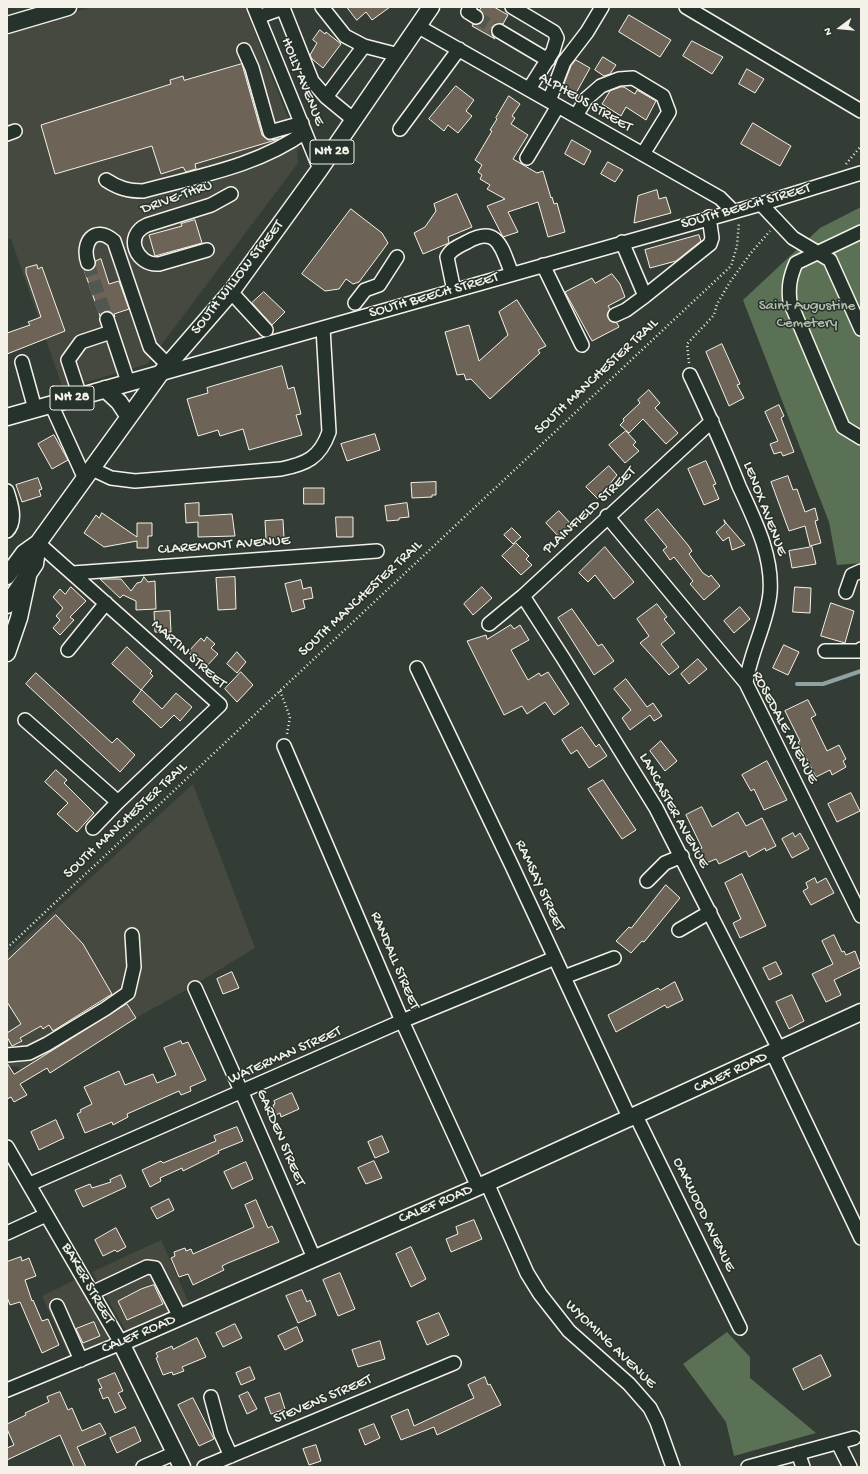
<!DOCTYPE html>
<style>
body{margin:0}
#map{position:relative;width:868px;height:1474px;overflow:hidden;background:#343d35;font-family:"Gochi Hand",sans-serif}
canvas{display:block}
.frame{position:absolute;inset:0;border:8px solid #f4f1e8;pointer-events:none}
.north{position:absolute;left:820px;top:8px;width:40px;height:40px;-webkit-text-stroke:3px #26332d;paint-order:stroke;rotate:254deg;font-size:11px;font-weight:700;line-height:16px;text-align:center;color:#f4f1e8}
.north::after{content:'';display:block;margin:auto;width:14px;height:18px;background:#f4f1e8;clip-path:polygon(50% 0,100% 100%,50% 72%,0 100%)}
</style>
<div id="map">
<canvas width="868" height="1474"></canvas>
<div class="frame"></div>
<div class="north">N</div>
</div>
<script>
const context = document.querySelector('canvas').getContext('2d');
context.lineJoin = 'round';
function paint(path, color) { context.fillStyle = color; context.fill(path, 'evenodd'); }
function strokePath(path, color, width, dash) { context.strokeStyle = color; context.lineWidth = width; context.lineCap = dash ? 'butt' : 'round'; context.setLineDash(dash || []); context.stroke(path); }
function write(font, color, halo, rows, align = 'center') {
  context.font = font + ' "Gochi Hand",sans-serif'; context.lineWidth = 3; context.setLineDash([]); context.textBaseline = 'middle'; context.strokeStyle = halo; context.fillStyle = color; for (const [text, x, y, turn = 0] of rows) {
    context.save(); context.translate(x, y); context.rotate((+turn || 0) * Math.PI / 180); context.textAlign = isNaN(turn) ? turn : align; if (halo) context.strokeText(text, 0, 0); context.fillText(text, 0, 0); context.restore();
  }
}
const built = new Path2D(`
 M92,7h153l55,142 -3,1 1,13 -151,201 -84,25 -52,-150h-4v-208z
 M193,784l62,164 -69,42 -50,28 -86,55 -3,-5 -19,12 -10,-13 -11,-1v-112z
 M161,1240l28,63 -63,28 -34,-59z
 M75,1280l32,52 1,5 -3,4 -36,15 -27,-60z`);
const green = new Path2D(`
 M861,207v356l-24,2 -8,-43 -86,-222 77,-72z
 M727,1332l23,25v21l66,55 -82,23 -8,-34 -43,-58z`);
const stream = new Path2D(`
 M797,684h26l38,-13`);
const building = new Path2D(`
 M347,7h43l-18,13 -6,-8 -9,8z
 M482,7h12l14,8 -5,9h-8l-3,3v8l3,4 -23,-13 1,-2h6l4,-3v-7l-3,-4z
 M629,15l42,25 -11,17 -41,-25z
 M320,30l5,4 1,-2 15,12 -18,24 -11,-9 -2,-4 7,-12 -4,-3z
 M692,41l31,16 -11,17 -29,-18z
 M603,57l13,8 -6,9 -6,2 -9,-6z
 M576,60l14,8 -14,25 -13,-7 8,-20z
 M242,64l20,71 6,5 11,-1 -84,25 1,5 -10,3 -3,-5 -22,7 -9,-28 -97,28 -14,-49 130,-41 -1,-4 13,-4 1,4z
 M747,69l17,10 -9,14 -16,-9z
 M456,86l18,14 -8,11 6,5 -14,17 -10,-8 -4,6 -15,-12z
 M621,87h3l11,7 2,-4 19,11 -10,19 -20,-13 -5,9 -19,-12 8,-13z
 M509,96l11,8 -8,12 3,2 -4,6 17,11 -15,24 24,14 6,-2 8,27 1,-1 2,7 3,-1 8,29 -17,5 -10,-35 -30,10 10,20 -15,5 -16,-31 18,-7 -18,-10 3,-4 -10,-6 2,-4 -4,-3 4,-7 -7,-5 17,-29 -2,-1 7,-11 -1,-1z
 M753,123l38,23 -11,20 -39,-22z
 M572,140l19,11 -7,14 -19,-11z
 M608,162l15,8 -8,12 -14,-8z
 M657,190l2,9 7,-2 5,16 -37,10 4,-27z
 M457,194l15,33 -24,10 1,6 -26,11 -9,-21 11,-6 11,-16 -2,-7z
 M351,209l31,24 6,10 -29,39 -6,2 -7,-5 -7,10 -14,2 -23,-17z
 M195,220l7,23 -47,13 -6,-21 33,-9 -1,-2z
 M699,235l2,6 -25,20 -26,7 -5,-18z
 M101,259l8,25 10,-3 10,28 -15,5 1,3 -7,-6 -4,1 -4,4 -16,-46 5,1 4,-2 3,-8z
 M37,265l1,4 4,-2 23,64 -58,23v-21l23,-8 -2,-3 13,-5 -15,-44v-5z
 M612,274l8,10 5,13 -17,9 2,3 -3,6 3,6 7,2 2,4 -27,14 -27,-49 27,-14 3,5z
 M264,292l21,20 -13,13 -20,-22z
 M517,300l29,46 -8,4 2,3 -50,46 -19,-20 -5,1 -2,-6 -7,1 -12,-43 24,-7 10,36 29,-26 -9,-23z
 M722,344l18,40 -3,1 7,13 -15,8 -23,-54z
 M282,366l6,23 6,-2 7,27 -5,1 6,20 -53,15 -6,-21 -23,7 -2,-6 -20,6 -11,-37 21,-6 -1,-5z
 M649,390l11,13 -5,5 23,25 -12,11 -23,-25 -14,14 -9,-8 4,-4 -1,-2 17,-16 -2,-3z
 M779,405l5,11 -3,2 13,34 -11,4 -2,-4 -7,2 -4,-10 8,-3 -13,-29z
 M626,431l10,11 -3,3 6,6 -14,12 -16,-18z
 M375,434l5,16 -33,11 -6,-17z
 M54,435l14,25 -16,9 -14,-25z
 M706,461l10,23 -3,1 6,14 -15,6 -16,-36z
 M609,466l8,9 -8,10 2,2 -13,12 -12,-12z
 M788,476l5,14 4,-1 8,23 10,-4 3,12 -3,1 6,22 -11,3 -5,-20 -16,5 -18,-49z
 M38,478l4,11 -3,1 2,6 -19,6 -6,-17z
 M436,482v13h-4v2l-20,1 -1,-15z
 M304,488h20v16h-20z
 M199,503v13l33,-2 3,22 -37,1v-15l-12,1 -1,-19z
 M407,503l2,14 -10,1v2l-12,1 -2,-15z
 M658,509l30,36 4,6 -3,3 14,19 6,4 2,-2 9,11 -16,14 -14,-16 3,-3 -19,-24 -4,3 -7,-10 4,-3 -22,-27z
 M559,511l13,14 -13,12 -13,-14z
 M102,513l35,24v-14h15v13h-4v12h-11v-7l-33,6 -20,-14 12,-18 3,3z
 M336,517h17v20h-16z
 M283,520l1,18 -18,1 -1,-18z
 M724,520l2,3 19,22 -13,5 -3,-13 -6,4 -7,-9 9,-8z
 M512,528l9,9 -8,7 -9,-9z
 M516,543l13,13 -3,3 6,6 -11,10 -19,-19z
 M605,547l29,35 -20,17 -19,-24 -7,7 -9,-9z
 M812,547l4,17 -24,4 -3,-17z
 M144,577l4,5 7,-1 1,28 -20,1v-9l-13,-6 -3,3 -20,-19h21l10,12 6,-8 4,-1z
 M235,577l1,32 -18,1 -2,-32z
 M301,580l2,9 8,-2 2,11 -10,2 2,8 -13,4 -7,-28z
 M71,587l15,14 -16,16 4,3 -14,15 -7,-7 7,-8 -4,-4 7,-8 -10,-11 7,-8 5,5z
 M482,587l10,11 -19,17 -9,-11z
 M795,587l16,1 -1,25 -17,-1z
 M831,603l23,8 -9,32 -24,-7z
 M657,604l10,13 -3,2 11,14 -14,11 18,23 -10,8 -29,-32 9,-7 -12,-17z
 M740,607l10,12 -16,14 -10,-12z
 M572,609l26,37 4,-2 12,17 -20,14 -36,-57z
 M170,611l1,21h-16l-1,-20z
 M511,625l3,4 6,-4 9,15 -18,10 17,30 11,-7 2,3 7,-4 21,32 -15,11 -9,-13 -18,12 -5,-8 -18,9 -37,-74 19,-6 1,4z
 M207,637l8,7 -4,4 7,6 -13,14 -17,-16 13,-14 3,3z
 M784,645l15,7 -11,23 -15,-7z
 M127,647l25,24 -2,2 3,3 -12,14 -29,-26z
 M237,652l9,10 -9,11 -10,-9z
 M698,659l9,10 -18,15 -8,-10z
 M241,672l12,13 -16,17 -12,-13z
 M36,673l76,70 5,-5 18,17 -15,17 -94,-88z
 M626,679l21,28 6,-4 9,13 -8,5 -4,-6 -20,15 -8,-12 9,-8 -17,-21z
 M142,690l20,19 14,-16 16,14 -12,14 -6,-6 -13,13 -28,-26z
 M808,700l8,15 -5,3 16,33 12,-6 7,14 -3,2 3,6 -14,8 -2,-5 -14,7 -18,-35 2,-1 -15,-30z
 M582,727l14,20 3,-3 8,12 -18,12 -12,-18 -6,4 -9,-14z
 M661,741l16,20 -12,10 -15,-20z
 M767,761l20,39 -23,10 -10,-21 -3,2 -9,-16z
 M56,770l11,10 -3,3 30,30 -17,19 -20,-18 11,-11 -23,-21z
 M603,780l33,50 -14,9 -34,-50z
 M851,793l9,18 -23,11 -9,-18z
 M702,807l10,20 26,-15 8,14 16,-8 14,28 -10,5 -1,-3 -16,9 -3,-6 -27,13 -3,-5 -12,5 -7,-14 5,-2 -16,-33z
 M793,833l2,4 5,-4 9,16 -17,9 -10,-19z
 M742,874l24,52 -26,12 -7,-15 8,-4 -16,-36z
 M815,878l2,5 9,-5 8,15 -23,12 -8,-14 5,-3 -2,-5z
 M666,885l14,13 -36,44 -2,-1 -11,12 -15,-12 13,-14 2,1z
 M56,915l27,29 29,50 -59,37 -4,-6 -6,4 -2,-3 -21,12 2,3 -10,5 -5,-9v-4l14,-9 -14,-22v-41z
 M834,935l8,17 2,-1 2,4 9,-4 6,16 -27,13 7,15 -15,7 -14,-28 21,-10 -11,-23z
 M776,962l6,12 -13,6 -6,-12z
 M232,972l7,16 -16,6 -6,-15z
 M675,982l8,18 -16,8 -2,-3 -49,27 -8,-17 50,-27 2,2z
 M792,995l12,26 -15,8 -13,-27z
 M127,1004l9,14 -86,55 -3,-5 -27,16 7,11 -13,7 -3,-5 -4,2v-36l7,11z
 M181,1041l1,3 6,-2 18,38 -16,7 1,4 -10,4 -2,-4 -52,23 1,3 -15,8 -1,-3 -27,11 -8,-19 4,-2 -1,-2 12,-6 -8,-17 35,-16 6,14 28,-11 4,9 19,-8 -12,-27z
 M292,1093l7,16 -18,8 -1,-4 -4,2 -3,-10 2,-1 -1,-3z
 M56,1120l8,18 -25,12 -8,-18z
 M237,1127l6,14 -25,10 1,2 -36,18 -1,-3 -22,10 1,3 -11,6 -8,-17 19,-9 2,2 53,-22 -2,-5z
 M382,1136l7,16 -14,6 -7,-16z
 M374,1161l8,17 -16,6 -8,-16z
 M246,1162l7,17 -21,10 -8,-17z
 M121,1175l5,12 -43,20 -8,-17 15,-6 2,4 19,-6 -1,-2z
 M169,1199l5,11 -17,9 -6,-11z
 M256,1200l12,28 4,-2 7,16 -51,21 -6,3 2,4 -31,15 -5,-11 -9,3 -8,-19 4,-2 -1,-4 11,-4 1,3 5,-2 2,5 61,-27 -9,-22z
 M474,1220l8,19 -31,13 -5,-13 12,-5 -2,-7z
 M116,1228l10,19 -9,5 -2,-2 -12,6 -8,-16z
 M411,1247l15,32 -15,8 -15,-33z
 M21,1257l1,4 7,-3 7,18 -11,4 7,21 1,-1 9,21 6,-2 11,26 -17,8 -22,-51 -10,3 -3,-8v-35z
 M340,1273l15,36 -17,7 -15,-36z
 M154,1285l9,19 -36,16 -9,-19 23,-12z
 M302,1290l5,12 3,-2 6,15 -18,8 -12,-27z
 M439,1313l10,22 -22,10 -10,-23z
 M94,1322l6,14 -17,7 -7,-14z
 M235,1324l7,14 -19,9 -7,-14z
 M297,1327l6,14 -18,9 -7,-14z
 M197,1338l9,19 -24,10 2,4 -11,4 -1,-3 -9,3 -7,-17 2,-1 -2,-4 16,-7 1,3z
 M380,1341l5,18 -27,8 -6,-17z
 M821,1355l10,21 -28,14 -10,-21z
 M250,1367l5,12 -14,6 -5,-12z
 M115,1373l8,18 -5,2 8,15 -11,5 -7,-16 -5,2 -4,-10 3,-1 -4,-8z
 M485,1377l3,8 2,-1 11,21 -64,30 -3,-8 -33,13 -10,-24 17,-7 6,17 60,-28 -6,-13z
 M60,1392l8,18 4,-2 10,23 18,-8 6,11 -29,13 9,20h-12l-14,-32 -53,25v-12l7,-3 -7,-16v-5l19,-9 -1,-2 24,-11 -2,-5z
 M248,1392l9,17 -10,5 -8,-18z
 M280,1393l5,16 -14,5 -6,-16z
 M193,1398l21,41 -15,7 -21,-41z
 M374,1424l6,14 -15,7 -6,-15z
 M135,1427l6,14 -24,12 -7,-15z
 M316,1445l5,16 -12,4 -6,-16z`);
const minorTunnel = new Path2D(`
 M476,17l23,14
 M88,263l19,56`);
const path = new Path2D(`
 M846,164l15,-18
 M689,363l-2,-19 27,-29 3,-11 13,-22 20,-28 20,-23
 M280,691l10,26 -3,17
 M7,948l724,-682 6,-20 2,-24`);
const minor = new Path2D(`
 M254,7l66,162
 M322,7l23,29 19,10
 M470,7l-2,5 8,5
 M512,7l42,25 3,6 -4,13 -24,38
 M686,7l175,104
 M258,17l25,-9 29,73 14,16 28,23
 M419,27l301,171 13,13
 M499,31l49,29
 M244,50l8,18 18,64 32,-9
 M326,97l38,-51 35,9
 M549,101l15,-39 23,-30 15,-25
 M576,116l10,-17 15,-13 18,-7 14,-1 30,18 6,16 -26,42
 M400,129l59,-80
 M7,134l8,-3
 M527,158l31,-52
 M106,180c12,8 22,11 37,11 55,-15 115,-25 162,-59
 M761,204l32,34 37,22 31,69
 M861,232l-65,31c-6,14 -8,24 -6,39l53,125 18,11
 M622,242l23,54 65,-52 2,-6 -3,-21
 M207,250l-48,14c-22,2 -36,-28 -12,-39l64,-20 20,-11
 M88,263c-7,-20 6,-39 26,-22l36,106 18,18
 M543,265l39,80
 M454,291l-7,-34c4,-8 12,-11 20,-15 32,-18 35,8 45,32
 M231,292l35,38
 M355,303l10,-13 14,-5 18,-28
 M615,315l11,-5 19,-14
 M107,319l21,63
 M22,362l13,47
 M160,374l601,-170 100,-31
 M690,375c17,36 34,73 49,111 15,33 34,69 31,107 -3,31 -20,59 -24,90
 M80,396l-12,-36 13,-18 30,-10
 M51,404l34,75
 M92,469l19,9 24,3 146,-12c25,-5 39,-11 48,-37l-6,-104
 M7,491c4,12 10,30 0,40
 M607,516l139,167 115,233
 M38,543l182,162 -102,97 -25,26
 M73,573l304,-22
 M846,592l6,-17 9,-4
 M523,596l40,62 93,150 124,243
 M489,624l34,-28 189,-175
 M68,650l38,-47
 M825,651h34l2,-2
 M417,668l95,198 118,253
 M25,720l93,82
 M284,746l118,275 76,166
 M647,881l18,-18 17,-7
 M679,930l31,-18
 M564,977l50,-19
 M195,988l47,105 72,165
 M773,1054l88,184
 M7,1055l22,-2 18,-9 58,-35 23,-16 6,-26 -2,-32
 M636,1116l104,212
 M7,1147l114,196 -114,47
 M487,1183l40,90 13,21 29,37 60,53 21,24 7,14 16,45
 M30,1184l372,-163 153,-63
 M7,1233l39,-18
 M92,1293l55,-26 8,1 25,49
 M57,1306l24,54
 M211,1397l10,37 10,22
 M838,1443l12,24
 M798,1453l5,14
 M143,1467l32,-14
 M204,1467l250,-104
 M748,1467l106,-29`);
const major = new Path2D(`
 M7,25l61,-18
 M105,389l14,13 10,15
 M7,417l153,-43
 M7,576l17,-23 14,-10 122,-169 71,-82 89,-123 111,-162
 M7,605l28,-41 3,-21
 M7,653l12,-35 9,-42
 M182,1467l-61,-124 366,-160 374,-171`);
const shields = [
 [332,152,44],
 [72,398,44]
];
const shieldNames = [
 ["NH 28",332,152],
 ["NH 28",72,398]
];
const streetNames = [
 ["HOLLY AVENUE",302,82,68],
 ["ALPHEUS STREET",585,103,30],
 ["DRIVE-THRU",177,198,-20],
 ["SOUTH BEECH STREET",746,207,-16],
 ["SOUTH WILLOW STREET",238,278,-52],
 ["SOUTH BEECH STREET",434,296,-16],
 ["SOUTH MANCHESTER TRAIL",597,377,-43],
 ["LENOX AVENUE",764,509,69],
 ["PLAINFIELD STREET",590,511,-43],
 ["CLAREMONT AVENUE",224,546,-4],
 ["SOUTH MANCHESTER TRAIL",361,599,-43],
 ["MARTIN STREET",188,655,42],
 ["ROSEDALE AVENUE",784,728,62],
 ["LANCASTER AVENUE",673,811,61],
 ["SOUTH MANCHESTER TRAIL",126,821,-43],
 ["RAMSAY STREET",539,886,65],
 ["RANDALL STREET",394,961,67],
 ["WATERMAN STREET",285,1056,-24],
 ["CALEF ROAD",731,1073,-25],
 ["GARDEN STREET",280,1138,67],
 ["CALEF ROAD",436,1205,-23],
 ["OAKWOOD AVENUE",703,1215,64],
 ["BAKER STREET",87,1284,60],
 ["CALEF ROAD",139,1335,-23],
 ["WYOMING AVENUE",610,1345,44],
 ["STEVENS STREET",323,1400,-23]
];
const parkNames = [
 ["Saint Augustine",807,307],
 ["Cemetery",807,324]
];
paint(built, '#45493f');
paint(green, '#5a7156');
strokePath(stream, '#8fa2a2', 4);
paint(building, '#6d6457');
strokePath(building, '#f4f1e8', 1);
strokePath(minorTunnel, '#515850', 13, [13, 6]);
strokePath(minor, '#f4f1e8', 16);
strokePath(major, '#f4f1e8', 19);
strokePath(path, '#f4f1e8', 2.5, [1, 3]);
strokePath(minor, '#26332d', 13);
strokePath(major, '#26332d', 16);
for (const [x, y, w] of shields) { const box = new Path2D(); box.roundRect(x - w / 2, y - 12, w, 24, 3); context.fillStyle = '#26332d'; context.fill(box); strokePath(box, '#f4f1e8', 1); }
write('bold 14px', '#f4f1e8', null, shieldNames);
write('15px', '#f4f1e8', '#26332d', streetNames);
write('15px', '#b6beae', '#26332d', parkNames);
</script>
